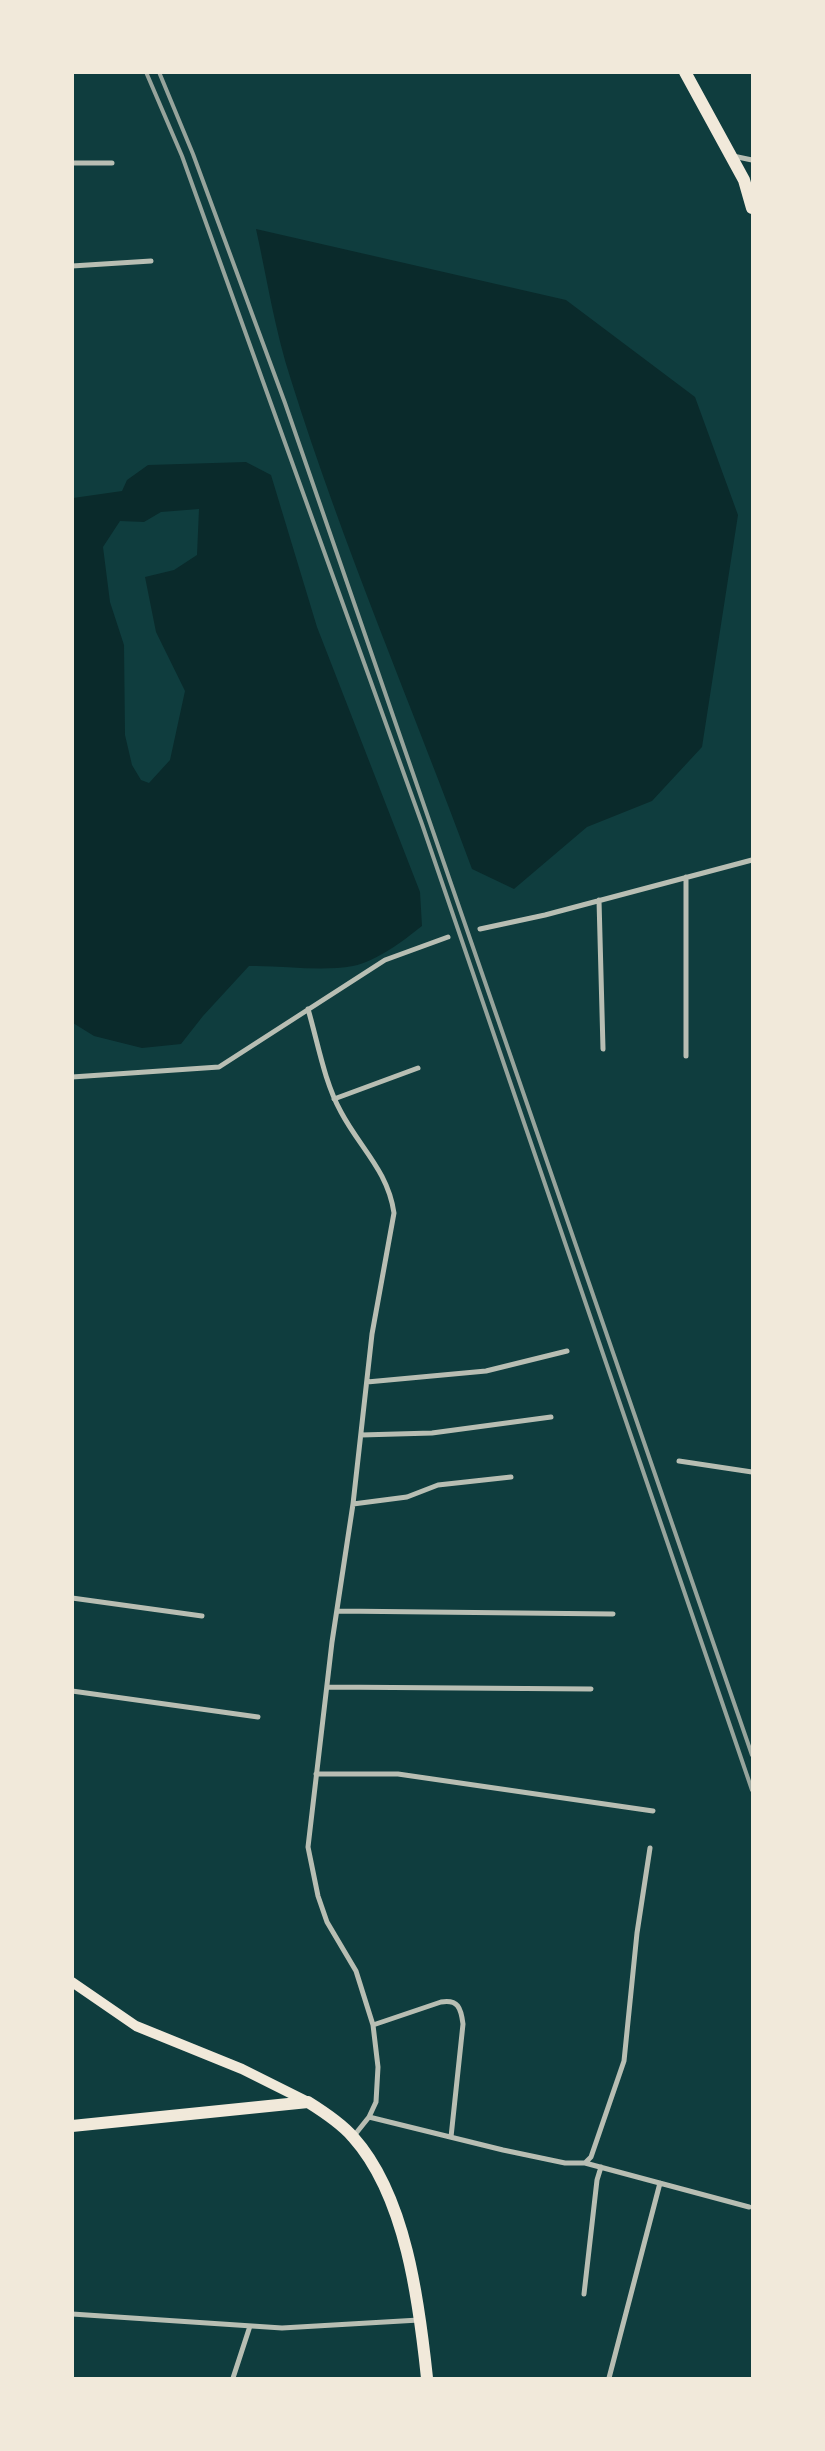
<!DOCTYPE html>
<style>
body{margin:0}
#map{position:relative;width:825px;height:2451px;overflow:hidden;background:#0f3d3e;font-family:"Varela Round",sans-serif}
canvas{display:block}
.frame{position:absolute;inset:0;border:74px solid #f1e9da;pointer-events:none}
</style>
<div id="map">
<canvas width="825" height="2451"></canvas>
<div class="frame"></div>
</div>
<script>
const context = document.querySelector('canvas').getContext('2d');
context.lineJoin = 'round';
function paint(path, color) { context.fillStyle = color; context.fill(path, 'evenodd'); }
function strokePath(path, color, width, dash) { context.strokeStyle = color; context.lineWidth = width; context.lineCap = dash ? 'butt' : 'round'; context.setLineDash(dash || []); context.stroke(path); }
const water = new Path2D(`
 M256,229l310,71 129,97 43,118 -36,232 -50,54 -65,26 -73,62 -42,-20c-60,-163 -129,-323 -181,-489 -16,-49 -24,-101 -35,-151z
 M246,462l25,13 46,152 103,265 2,34c-19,15 -45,35 -69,40 -34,6 -70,-1 -104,0l-46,50 -22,28 -39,4 -48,-12 -21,-13v-525l49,-7 5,-11 21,-15zM199,509l-2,46 -23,15 -29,7 11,55 29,59 -15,69 -21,23 -8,-3 -9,-15 -7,-30 -1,-90 -14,-43 -7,-55 17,-26 24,1 17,-10z`);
const minor = new Path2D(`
 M733,156l19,4
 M72,163h40
 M72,266l79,-5
 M599,900l4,149
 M480,929l65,-14 207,-55
 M308,1009c10,34 16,72 33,103 19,36 47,59 53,101l-22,121 -19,170 -21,138 -24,205 10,49 9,26 29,49 17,54 5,42 -2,35 -7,15 -16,20
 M686,1056v-179
 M72,1077l147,-10 166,-107 63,-23
 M334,1099l84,-31
 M367,1382l119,-11 81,-20
 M361,1435l71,-2 119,-16
 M679,1461l73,11
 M353,1504l54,-7 31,-12 73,-8
 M72,1598l130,18
 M337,1611l276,3
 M327,1687l264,2
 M72,1691l186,26
 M316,1774h82l255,37
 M373,2025l68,-23c17,-3 20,6 22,22l-12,113
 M369,2117l134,33 62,13h20l6,-6 33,-96 13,-128 13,-85
 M585,2163l164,44
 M584,2294l13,-114 4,-13
 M72,2314l210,14 137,-8
 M233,2378l17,-52
 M609,2378l51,-195`);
const secondary = new Path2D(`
 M72,1982l64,44 106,43 66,33`);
const primary = new Path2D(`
 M685,72l59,108 8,28
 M72,2126l236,-24c16,10 33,21 45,35 53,59 66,165 74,241`);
const rail = new Path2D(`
 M146,72l36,84 240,668 330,966
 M159,72l34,82 92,249 467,1352`);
paint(water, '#0a2a2b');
strokePath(minor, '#b8beb3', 5);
strokePath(secondary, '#f1e9da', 10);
strokePath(primary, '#f1e9da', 12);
strokePath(rail, '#97a49c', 4);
</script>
